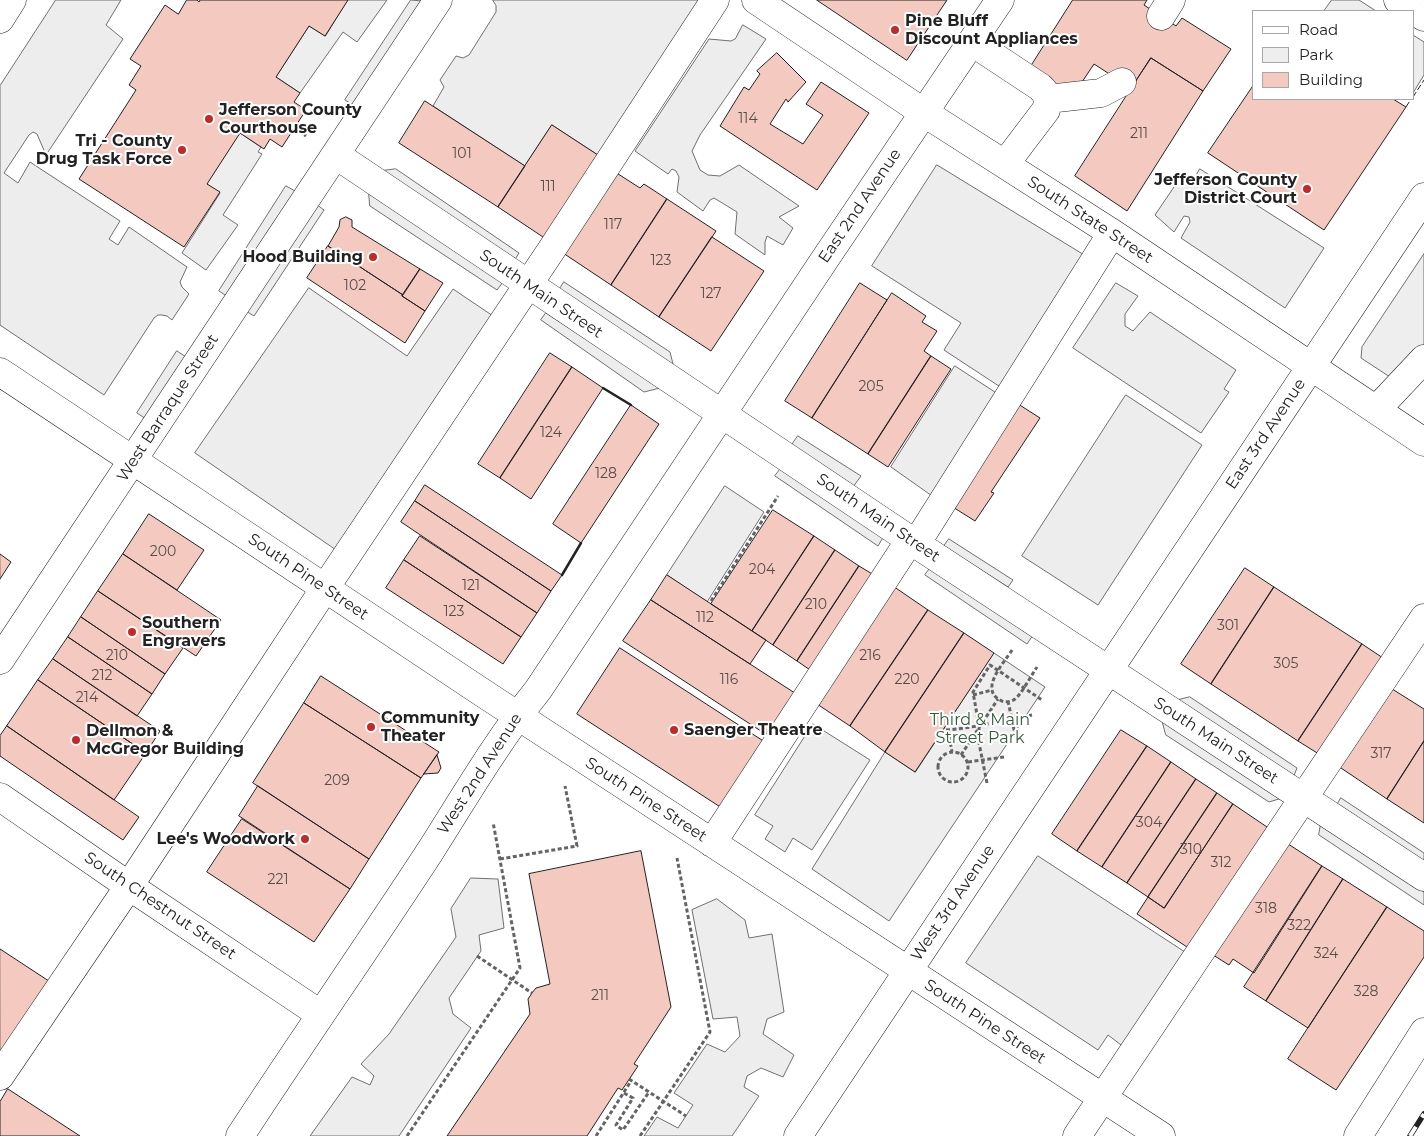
<!DOCTYPE html>
<style>
body{margin:0}
#map{position:relative;width:1424px;height:1136px;overflow:hidden;background:#fff;font-family:Montserrat,sans-serif}
canvas{display:block}
.legend{position:absolute;left:1252px;top:10px;width:162px;height:90px;box-sizing:border-box;background:#fff;border:1px solid #a7a7a7;margin:0;padding:6px 9px;list-style:none;font-size:15px;color:#222}
.legend li{display:flex;align-items:center;gap:10px;height:25px}
.legend b{width:25px;border:1px solid #a7a7a7}
</style>
<div id="map">
<canvas width="1424" height="1136"></canvas>
<ul class="legend">
<li><b style="height:6px;background:#fff"></b>Road</li>
<li><b style="height:14px;background:#eee"></b>Park</li>
<li><b style="height:14px;background:#f3c9c0"></b>Building</li>
</ul>
</div>
<script>
const context = document.querySelector('canvas').getContext('2d');
context.lineJoin = 'round';
function paint(path, color) { context.fillStyle = color; context.fill(path, 'evenodd'); }
function strokePath(path, color, width, dash) { context.strokeStyle = color; context.lineWidth = width; context.lineCap = dash ? 'butt' : 'round'; context.setLineDash(dash || []); context.stroke(path); }
function write(font, color, halo, rows, align = 'center') {
  context.font = font + ' Montserrat,sans-serif'; context.lineWidth = 4; context.setLineDash([]); context.textBaseline = 'middle'; context.strokeStyle = halo; context.fillStyle = color; for (const [text, x, y, turn = 0] of rows) {
    context.save(); context.translate(x, y); context.rotate((+turn || 0) * Math.PI / 180); context.textAlign = isNaN(turn) ? turn : align; if (halo) context.strokeText(text, 0, 0); context.fillText(text, 0, 0); context.restore();
  }
}
const green = new Path2D(`
 M348,0h39l-30,42 -14,-10 -43,61 -24,-16 33,-51 16,10z
 M240,133l21,14 -3,5 4,2 -39,61 15,10 -32,45 -24,-17 38,-60 -13,-9z
 M1424,254v92l-34,31 -29,-19 1,-11z
 M994,653l51,34 -156,234 -77,-52 73,-117 30,20z`);
const parking = new Path2D(`
 M56,0h65l-15,25 17,14 -77,116 -9,-21 -4,-2 -4,3 -25,38 14,10 12,-21 90,59 -11,18 9,6 11,-18 58,40 -7,15 2,5 7,7 -17,26 -5,-4 -5,-1h-4l-4,3 -50,77 -104,-70v-239z
 M411,0l11,1 -69,104 -8,-5z
 M493,0h212l-101,159 -52,-34 -27,41 -92,-60 11,-19 -4,-7 16,-24 7,2 6,-3 27,-43v-6z
 M1332,0h27l17,11h-52z
 M743,25l23,14 -66,96 -8,16 8,19 8,5 12,1 19,-11 60,41 -20,11 14,11 -10,17 -16,-9 -2,6v13l-30,-21 2,-22 -23,-14 -4,2 -7,11 -26,-19 2,-15 -3,-6 -4,-2 -4,5 -33,-23 74,-112 22,2 4,-2z
 M1413,35l11,7v33l-11,18z
 M937,165l162,99 -85,132 -70,-46 17,-27 -89,-57z
 M396,169l123,84 -5,8 -133,-90z
 M1200,169l124,79 -39,60 -104,-70 9,-16 -1,-5 -5,-1 -10,16 -19,-17 23,-34 12,4z
 M286,186l9,5 -67,106 -9,-6z
 M369,194l134,88 -6,8 -127,-84z
 M316,204l8,6 -70,106 -8,-5z
 M564,282l106,70 4,16 -116,-76z
 M1116,283l22,13 -13,18v12l8,5 17,-19 86,58 -12,19 5,3 -28,41 -128,-85z
 M309,288l98,68 46,-67 46,31 -160,232 -144,-99z
 M546,313l114,75 -16,4 -103,-72z
 M177,351l9,6 -40,62 -9,-6z
 M955,366l46,30 -66,102 -44,-31z
 M1126,395l76,50 -104,160 -76,-49z
 M798,436l63,40 -8,11 -62,-41z
 M782,467l102,69 -6,10 -103,-70z
 M725,486l39,26 -57,90 -40,-27z
 M949,539l64,41 -5,7 -64,-41z
 M931,567l102,68 -6,9 -102,-69z
 M1190,697l107,71 -4,10 -119,-77z
 M1162,720l120,78 -13,4 -103,-67z
 M813,724l57,36 -58,90 -19,-12 -8,14 -20,-13 8,-13 -18,-11z
 M1341,798l83,55v12l-88,-58z
 M1321,823l103,69v13l-105,-70z
 M1038,856l150,98 -63,94 -17,-13 -10,15 -132,-87z
 M471,878l27,1 6,49 -25,7 2,16 -32,47 4,16 18,14 -72,108h-89l42,-59 18,8 4,-9 -13,-12 28,-30 67,-97 -5,-28z
 M717,899l28,21 4,18 23,-4 12,78 -17,7 -4,15 31,21 -11,22 -22,-9 -14,8 -3,11 15,9 -27,40h-88l13,-19 21,11 15,-23 -19,-12 33,-49 18,8 15,-16 -3,-19 -24,2 -21,-109z`);
const building = new Path2D(`
 M187,0h10l2,2 1,-2h148l-23,36 -16,-10 -33,51 24,16 -6,9 12,8 -24,37 -12,-8 -6,10 -24,-16 -33,51 13,8 -36,55 -105,-68 57,-89 -7,-5 12,-19 -11,-7 35,-54 13,9z
 M817,0h130l-40,60z
 M1073,0h74l-3,5 32,21 6,-8 49,31 -28,42 -52,-33 -20,30 -37,-24 -14,21 -26,3 -26,-17z
 M777,53l29,29 -18,20 -2,-3 -16,25 33,20 20,-29 -17,-11 15,-22 48,31 -52,77 -97,-64 24,-39 5,3 11,-16 -3,-3z
 M1151,58l52,33 -76,120 -52,-35z
 M1253,86v13h140l13,8 -82,123 -116,-77z
 M425,101l100,65 -27,41 -99,-64z
 M552,125l52,34 -55,82 -51,-34z
 M612,170l28,18 4,-4 23,15 -56,86 -51,-34z
 M667,199l49,32 -57,86 -48,-32z
 M346,217l6,3v7l68,42 -17,26 -75,-49 11,-19 1,-7z
 M712,237l52,34 -53,80 -52,-34z
 M328,246l75,49 -1,1 23,15 -20,32 -98,-65z
 M420,269l23,14 -18,28 -23,-15z
 M860,283l27,17 -75,118 -27,-17z
 M892,293l34,23 -4,6 15,9 -13,20 7,5 -63,98 -56,-36z
 M550,353l22,14 -72,111 -22,-14z
 M931,356l20,13 -63,98 -20,-13z
 M572,367l31,21 -72,111 -31,-21z
 M1015,402l25,16 -49,74 3,1 -19,28 -27,-17z
 M631,405l28,19 -78,119 -28,-19z
 M425,485l137,90 -11,16 -136,-90z
 M415,501l136,90 -14,22 -136,-91z
 M773,510l41,26 -62,95 -41,-27z
 M149,514l55,36 -27,40 -54,-36z
 M420,536l117,77 -16,24 -117,-77z
 M814,536l21,14 -62,95 -21,-14z
 M835,550l24,16 -62,95 -24,-16z
 M0,554l11,8 -11,17z
 M123,554l98,66 -25,36 -98,-65z
 M404,560l117,77 -18,27 -117,-76z
 M859,566l20,12 -63,96 -19,-13z
 M1245,568l29,19 -63,97 -30,-20z
 M667,575l99,65 -16,24 -99,-64z
 M890,584l38,26 -78,116 -36,-24z
 M1274,587l88,57 -64,97 -87,-57z
 M98,591l85,57 -18,26 -84,-57z
 M651,600l150,97 -28,42 -150,-98z
 M928,610l36,23 -79,119 -35,-26z
 M81,617l84,57 -13,20 -84,-57z
 M964,633l30,20 -79,119 -30,-20z
 M68,637l84,57 -15,22 -84,-57z
 M1362,644l24,16 -64,96 -24,-15z
 M620,648l151,98 -43,66 -151,-98z
 M53,659l107,72 -14,22 -108,-73z
 M321,676l118,76 -18,26 -117,-75z
 M38,680l108,73 -32,47 -107,-74z
 M1389,687l35,22v32l-37,58 -49,-33z
 M304,703l117,75 -52,81 -116,-76z
 M7,726l132,91 -16,23 -123,-84v-20z
 M1121,730l26,16 -70,105 -25,-17z
 M1424,741v82l-37,-24z
 M1147,746l24,16 -69,105 -25,-16z
 M437,755l4,13 -3,5 -14,1z
 M1171,762l25,17 -69,104 -25,-16z
 M1196,779l21,14 -69,104 -21,-14z
 M258,786l111,73 -19,30 -111,-73z
 M1217,793l16,11 -69,104 -16,-11z
 M1233,804l37,25 -80,120 -53,-35 11,-17 16,11z
 M242,819l108,70 -36,53 -107,-70z
 M1282,840l40,26 -68,107 -21,-14 -4,6 -19,-12z
 M641,851l30,156 -37,57 4,2 -16,24 -4,-2 -31,48h-140l83,-122 -2,-15 4,-6 4,-5 14,-4 -21,-110z
 M1322,866l21,13 -77,122 -22,-14z
 M1343,879l44,28 -79,121 -42,-27z
 M1387,907l37,24v26l-88,133 -48,-31z
 M0,949l58,38 -58,87z
 M8,1089l72,47h-80v-34z`);
const path = new Path2D(`
 M299,131l7,5
 M711,601l67,-105
 M1012,650c-8,13 -33,39 -12,50 4,3 11,2 15,-1 6,-4 17,-25 22,-32
 M973,695l19,-5
 M1008,701l8,38
 M946,730c29,-2 58,-10 86,-15
 M948,730l4,22
 M938 767a15 15 0 1 1 30 0a15 15 0 1 1-30 0Z
 M961,755l37,-56
 M968,762l36,-5
 M987,783l-8,-40v-17l-6,-34 17,-27 52,35
 M500,859l77,-13 -12,-60
 M477,956l55,37
 M629,1079l57,37
 M624,1093l9,5 -17,27 7,5 26,-38
 M407,1136l113,-168 -27,-146
 M596,1136l35,-55
 M640,1136l70,-104 -33,-174`);
const minor = new Path2D(`
 M756,0l167,112 189,121 312,209
 M1398,0l26,17
 M1161,16l10,-16
 M972,42l68,45c8,7 9,13 6,23l-41,54
 M1048,99l53,-6 21,-11
 M336,155l574,385 514,337
 M0,372l486,323 675,441
 M1376,410l48,-51
 M916,544l196,-311
 M0,660l438,-660
 M0,797l129,89 191,128
 M712,843l198,-303
 M0,1076l129,-190 196,-298 225,-336 165,-252
 M240,1136c62,-95 127,-188 189,-283 35,-55 68,-112 109,-163l287,-431 175,-259
 M798,1136l626,-939
 M1077,1136l347,-518
 M1358,1136l66,-104`);
const highway = new Path2D(`
 M0,19l12,-19`);
const rail = new Path2D(`
 M1410,1136l14,-22`);
const fence = new Path2D(`
 M1413,97l11,-17
 M1406,107l5,-8`);
const wall = new Path2D(`
 M603,388l28,17
 M562,575l19,-32`);
const markers = [
 [895,30,5,"#c62828"],
 [209,119,5,"#c62828"],
 [182,150,5,"#c62828"],
 [1307,189,5,"#c62828"],
 [373,257,5,"#c62828"],
 [132,632,5,"#c62828"],
 [371,727,5,"#c62828"],
 [674,730,5,"#c62828"],
 [76,740,5,"#c62828"],
 [305,839,5,"#c62828"]
];
const numberNames = [
 ["114",748,119],
 ["211",1139,134],
 ["101",462,154],
 ["111",548,187],
 ["117",613,225],
 ["123",661,261],
 ["102",355,286],
 ["127",711,294],
 ["205",871,387],
 ["124",551,433],
 ["128",606,474],
 ["200",163,552],
 ["204",762,570],
 ["121",471,586],
 ["210",816,605],
 ["123",454,612],
 ["112",705,618],
 ["301",1228,626],
 ["210",117,656],
 ["216",870,656],
 ["305",1286,664],
 ["212",102,676],
 ["116",729,680],
 ["220",907,680],
 ["214",87,698],
 ["317",1381,754],
 ["209",337,781],
 ["304",1149,823],
 ["310",1191,850],
 ["312",1221,863],
 ["221",278,880],
 ["318",1266,909],
 ["322",1299,926],
 ["324",1326,954],
 ["328",1366,992],
 ["211",600,996]
];
const poiNames = [
 ["Pine Bluff",905,21],
 ["Discount Appliances",905,39],
 ["Jefferson County",219,110],
 ["Courthouse",219,128],
 ["Tri - County",172,141,"right"],
 ["Drug Task Force",172,159,"right"],
 ["Jefferson County",1297,180,"right"],
 ["District Court",1297,198,"right"],
 ["Hood Building",363,257,"right"],
 ["Southern",142,623],
 ["Engravers",142,641],
 ["Community",381,718],
 ["Theater",381,736],
 ["Saenger Theatre",684,730],
 ["Dellmon &",86,731],
 ["McGregor Building",86,749],
 ["Lee's Woodwork",295,839,"right"]
];
const streetNames = [
 ["East 2nd Avenue",860,206,-56],
 ["South State Street",1090,220,33],
 ["South Main Street",541,294,34],
 ["West Barraque Street",168,408,-57],
 ["East 3rd Avenue",1266,434,-56],
 ["South Main Street",878,518,34],
 ["South Pine Street",308,577,34],
 ["South Main Street",1216,741,33],
 ["West 2nd Avenue",480,774,-57],
 ["South Pine Street",646,800,33],
 ["West 3rd Avenue",953,903,-56],
 ["South Chestnut Street",160,906,34],
 ["South Pine Street",985,1022,33]
];
const parkNames = [
 ["Third & Main",980,720],
 ["Street Park",980,738]
];
paint(green, '#eee');
strokePath(green, '#6f6f6f', 1);
paint(parking, '#ededed');
strokePath(parking, '#6f6f6f', 1);
paint(building, '#f3c9c0');
strokePath(building, '#222', 1);
strokePath(minor, '#222', 29);
strokePath(highway, '#222', 29);
strokePath(path, '#646464', 3, [4, 2.5]);
strokePath(minor, '#fff', 28);
strokePath(highway, '#fff', 28);
strokePath(rail, '#222', 5.5);
strokePath(rail, '#fff', 4, [11]);
strokePath(fence, '#222', 1, [6, 2.5]);
strokePath(wall, '#222', 2.5);
for (const [x, y, r, color] of markers) { const dot = new Path2D(); dot.arc(x, y, r, 0, 2 * Math.PI); context.fillStyle = color; context.fill(dot); strokePath(dot, '#fff', 2); }
write('14px', '#564c4a', null, numberNames);
write('bold 16px', '#222', '#fff', poiNames, 'left');
write('16px', '#222', '#fff', streetNames);
write('16px', '#2f5e38', '#fff', parkNames);
</script>
